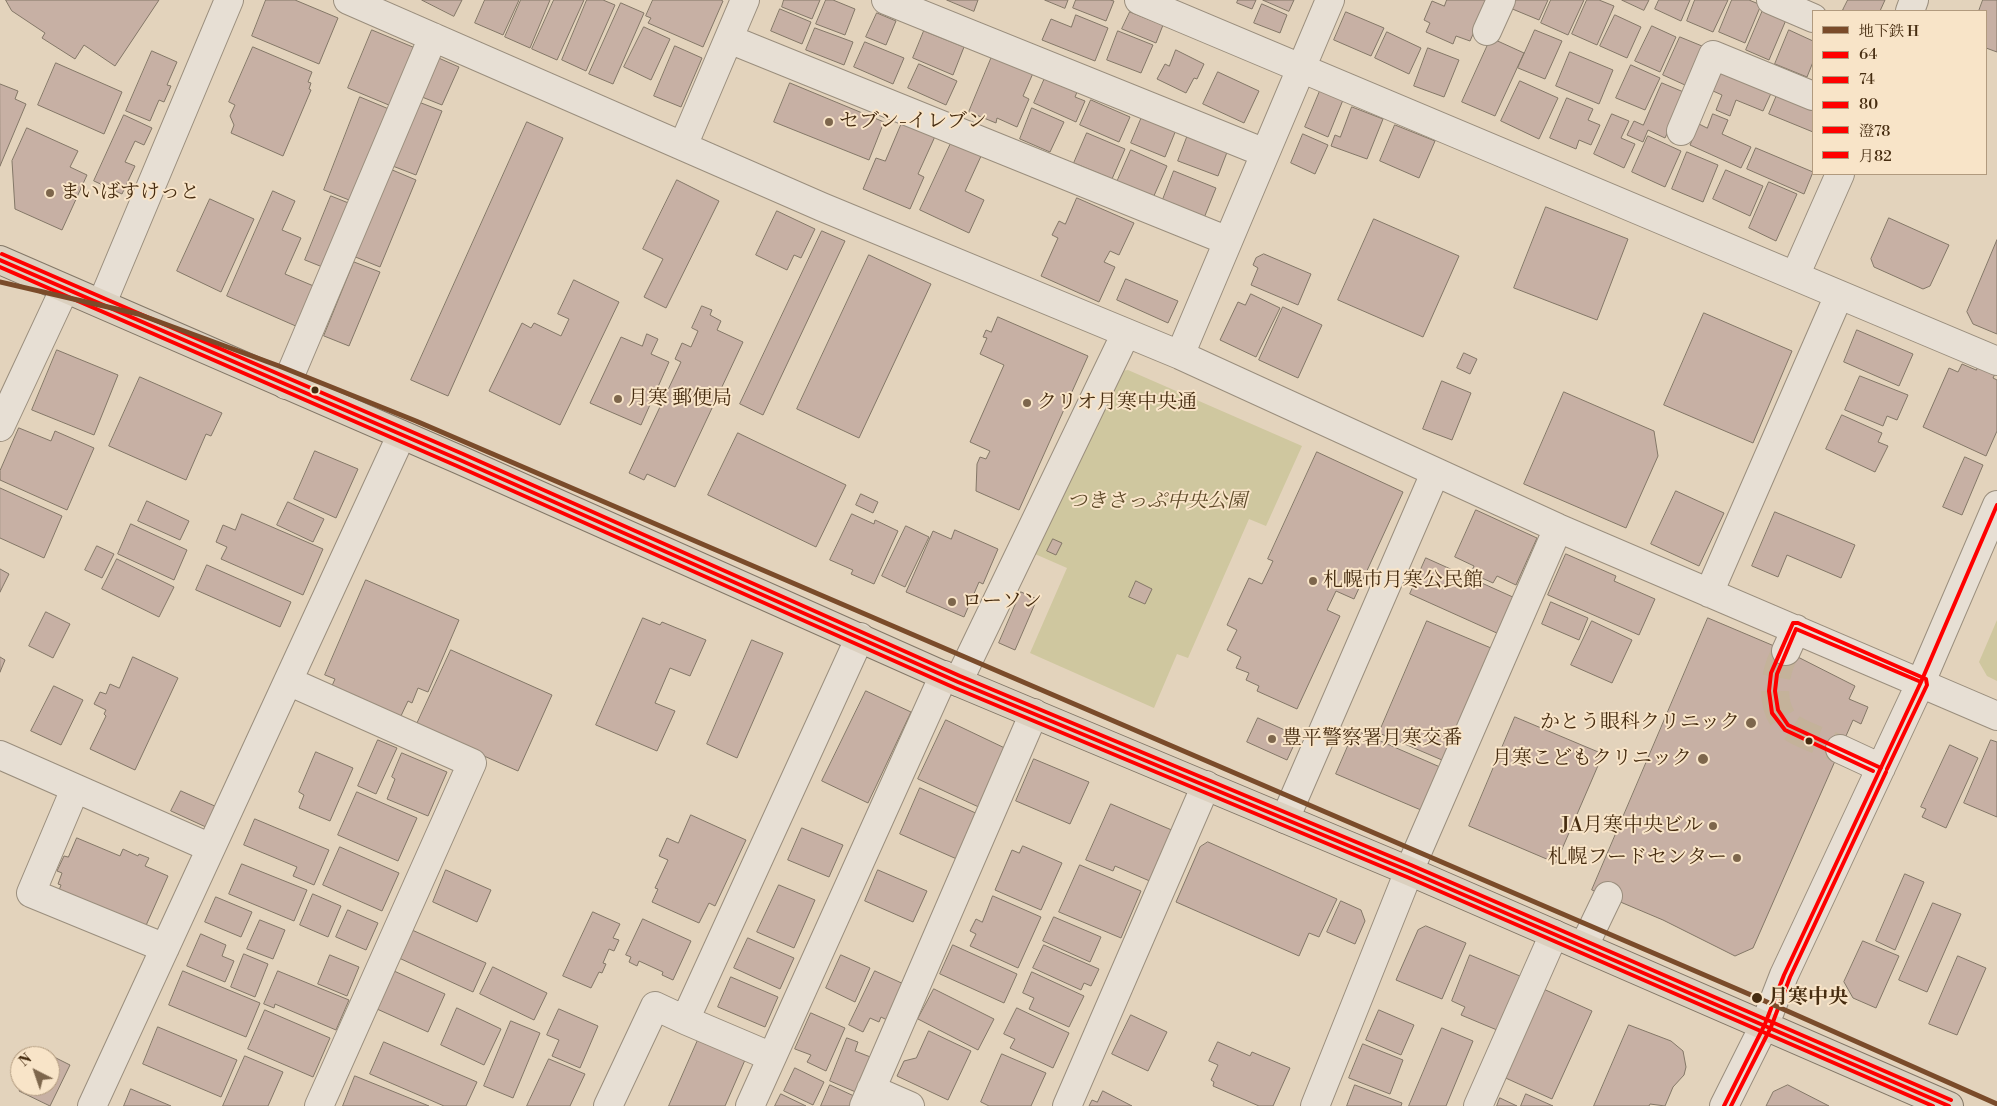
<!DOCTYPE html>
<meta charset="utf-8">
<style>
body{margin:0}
#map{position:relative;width:1997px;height:1106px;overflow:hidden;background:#e3d3bc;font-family:"Libre Bodoni","Noto Serif JP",serif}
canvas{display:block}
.legend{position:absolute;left:1812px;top:10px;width:175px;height:165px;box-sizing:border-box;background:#f8e4c8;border:1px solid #b19a7e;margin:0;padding:6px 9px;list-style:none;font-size:15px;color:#462c10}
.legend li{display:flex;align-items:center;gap:10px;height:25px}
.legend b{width:25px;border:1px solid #b19a7e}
.north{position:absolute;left:10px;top:1046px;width:50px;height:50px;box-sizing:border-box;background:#f8e4c8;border:1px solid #b19a7e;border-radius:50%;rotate:319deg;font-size:14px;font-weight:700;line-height:20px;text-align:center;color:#462c10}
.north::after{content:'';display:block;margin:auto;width:18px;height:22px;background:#7d664c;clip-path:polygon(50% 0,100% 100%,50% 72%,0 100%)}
</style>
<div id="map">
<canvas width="1997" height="1106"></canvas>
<ul class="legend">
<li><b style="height:6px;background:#7a4b2a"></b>地下鉄 H</li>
<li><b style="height:6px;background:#f00"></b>64</li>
<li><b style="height:6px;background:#f00"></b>74</li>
<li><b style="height:6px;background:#f00"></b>80</li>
<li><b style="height:6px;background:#f00"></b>澄78</li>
<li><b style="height:6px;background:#f00"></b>月82</li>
</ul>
<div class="north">N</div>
</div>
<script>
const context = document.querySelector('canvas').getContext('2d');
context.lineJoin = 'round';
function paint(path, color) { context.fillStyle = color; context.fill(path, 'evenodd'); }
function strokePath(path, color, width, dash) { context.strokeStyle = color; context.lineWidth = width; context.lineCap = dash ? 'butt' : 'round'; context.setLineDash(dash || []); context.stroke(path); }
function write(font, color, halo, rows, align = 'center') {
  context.font = font + ' "Libre Bodoni","Noto Serif JP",serif'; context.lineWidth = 4; context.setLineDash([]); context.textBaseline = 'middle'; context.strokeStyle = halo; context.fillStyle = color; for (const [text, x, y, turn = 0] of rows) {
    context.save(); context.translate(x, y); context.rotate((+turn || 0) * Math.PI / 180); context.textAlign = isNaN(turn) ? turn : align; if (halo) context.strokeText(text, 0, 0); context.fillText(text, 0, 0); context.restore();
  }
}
const green = new Path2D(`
 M1128,370l174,76 -36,80 -17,-7 -61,139 -11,-4 -23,54 -124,-55 37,-85 -32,-14 80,-182z
 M1997,620v61l-10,-5 -8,-14z`);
const building = new Path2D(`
 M6,0h153l-44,66 -31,-21 -9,14 -33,-21 3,-5 -33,-22z
 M266,0h29l43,18 -19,46 -67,-28z
 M422,0h40l-8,16z
 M485,0h34l-16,35 -28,-12z
 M521,0h29l-20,48 -25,-11z
 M554,0h30l-27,60 -25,-11z
 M587,0h16l12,5 -29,66 -24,-11z
 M653,0h68l2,1 -20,46 -55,-24 3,-5 -5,-2z
 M784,0h36l-8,19 -30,-12z
 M826,0h7l22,9 -10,26 -29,-11z
 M947,0h31l-4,11z
 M1045,0h23l-3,8z
 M1076,0h34l4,1 -8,20 -33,-13z
 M1238,0h18l-4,9 -15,-6z
 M1263,0h31l-5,11z
 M1447,0h41l-18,41 -14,-5 -3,8 -27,-12 4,-9 -6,-3 8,-19 12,5z
 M1513,0h35l-9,20 -29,-12z
 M1551,0h33l-16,35 -27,-12z
 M1587,0h12l15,6 -17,39 -25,-11z
 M1622,0h27l-5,10z
 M1659,0h31l-9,21 -26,-12z
 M1695,0h33l-15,32 -26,-11z
 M1732,0h17l12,5 -16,38 -26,-11z
 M1848,0h37l-5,11h-34l-3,-1z
 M1983,0h14v52l-11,-4v-37h-7z
 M621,3l23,10 -31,71 -24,-10z
 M1262,4l25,11 -7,18 -26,-10z
 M780,9l31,13 -9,22 -31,-13z
 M1763,10l23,10 -17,40 -23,-10z
 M1130,12l33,13 -7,18 -34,-14z
 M1346,12l38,16 -13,28 -37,-16z
 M877,13l19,8 -10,24 -20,-8z
 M1076,15l32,13 -13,33 -53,-21 9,-21 20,8z
 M1615,15l26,12 -14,31 -27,-12z
 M1652,26l24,11 -16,35 -25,-11z
 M644,27l26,12 -19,41 -27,-13z
 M815,28l38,14 -9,23 -38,-15z
 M372,30l48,20 -24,58 -48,-20z
 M1535,30l27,11 -17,38 -27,-11z
 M1789,30l24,11v21l-6,15 -32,-13z
 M924,31l40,16 -11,28 -40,-17z
 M1118,31l35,14 -12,28 -34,-13z
 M1387,32l34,16 -12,26 -34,-16z
 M1680,37l22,9 -17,39 -22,-10z
 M1491,38l33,15 -29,63 -33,-14z
 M865,42l39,16 -11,26 -39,-17z
 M675,46l27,12 -21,49 -27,-11z
 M253,47l59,25 -4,10 3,1 -2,6 2,1 -28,66 -52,-23 3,-8 -4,-9 5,-11 -6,-3z
 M1428,48l31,12 -15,37 -30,-11z
 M1176,50l28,14 -7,15 -3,-1 -8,15 -29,-14 8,-15 4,2z
 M152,51l25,11 -10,23 4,1 -7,16 -5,-2 -9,21 -24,-10z
 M1570,52l43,18 -14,34 -43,-18z
 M993,54l41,17 -11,25 6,3 -12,28 -20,-9 -1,5 -27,-11z
 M434,56l25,11 -17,38 -25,-10z
 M56,63l66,29 -18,42 -66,-29z
 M919,64l38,17 -11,24 -38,-17z
 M1631,65l29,13 -15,32 -29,-12z
 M1723,68l50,21 -10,22 -27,-11 -6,16 -14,-6 6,-15 -9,-4z
 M1218,72l41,19 -15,32 -41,-19z
 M1045,78l32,14 -2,5 10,4 -9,21 -42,-19z
 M1520,81l38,17 -19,41 -38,-18z
 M790,83l94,39 -15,38 -95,-38z
 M1662,83l24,10 -21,45 -17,-8 -5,12 -16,-7 7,-14 9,4z
 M0,84l18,7 -3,8 11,5 -26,62z
 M1780,88l33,13v31l-44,-18z
 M1320,91l23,9 -15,37 -23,-10z
 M360,97l36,15 -37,92 -35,-14z
 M1567,98l26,11 -5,11 12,5 -9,20 -12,-5 -3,9 -26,-11z
 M1091,100l39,17 -11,25 -39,-17z
 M416,101l26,10 -26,64 -26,-10z
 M1352,107l31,12 -16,40 -36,-13 4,-11 5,2z
 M1032,108l32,14 -14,30 -30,-13z
 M1144,112l34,13 -13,32 -34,-14z
 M1612,114l17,7 -8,17 14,6 -11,24 -30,-14z
 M1713,114l15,6 -6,14 29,13 -10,21 -51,-23 9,-21 8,4z
 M124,115l28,13 -8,17 -9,-4 -10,21 10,4 -13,28 -28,-13z
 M904,118l33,14 -19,42 6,3 -14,32 -47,-20 13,-31 9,3z
 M527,122l36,16 -115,258 -37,-16z
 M1395,125l40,16 -16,37 -39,-17z
 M27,128l51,23 -8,16 17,8 -25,55 -47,-21 -3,-48z
 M1189,132l40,15 -11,29 -40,-15z
 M1087,133l38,16 -13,30 -38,-16z
 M1303,134l25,11 -13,29 -24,-11z
 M1648,136l33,15 -16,36 -33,-15z
 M952,141l30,13 -17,37 19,9 -15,33 -49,-23z
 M1756,148l57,24 -9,22 -57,-25z
 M1131,150l36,16 -14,32 -36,-16z
 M1687,152l31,13 -15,37 -31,-13z
 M390,169l26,11 -36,87 -27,-11z
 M1726,170l37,16 -13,30 -37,-17z
 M1174,171l42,17 -12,30 -42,-16z
 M677,180l42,21 -53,107 -22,-11 19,-38 -20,-10z
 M1769,182l28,12 -21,47 -27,-13z
 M273,191l22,10 -13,29 19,8 -16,36 31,13 -18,40 -71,-31z
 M331,196l25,10 -26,64 -25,-10z
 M1077,198l57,25 -15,32 -9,-4 -6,11 11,5 -16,35 -58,-26 17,-38 -6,-3 7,-14 6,3z
 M210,199l44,20 -33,73 -44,-21z
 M1546,207l82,32 -31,81 -83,-32z
 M777,211l38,18 -14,29 -7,-3 -7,15 -31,-15z
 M1889,218l60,27 -19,41 -7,3 -49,-22 -3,-8z
 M1374,219l85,37 -36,81 -85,-37z
 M822,231l23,10 -82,174 -23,-11z
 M1997,240v94l-24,-10 -6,-12z
 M1264,254l47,20 -13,31 -47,-20 7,-17 -5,-3 3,-7z
 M869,255l62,29 -72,154 -62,-29z
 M354,262l26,10 -31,74 -25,-10z
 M1126,279l52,22 -10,22 -51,-23z
 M574,280l45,22 -59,123 -71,-34 33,-68 9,5 3,-5 27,13 8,-17 -11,-5z
 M1251,294l29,14 -24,49 -36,-17 18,-38 7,3z
 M702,306l10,4 -2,5 11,6 -4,9 26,12 -68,145 -28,-13 -3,6 -15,-7 52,-111 -6,-3 7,-16 9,4 7,-16 -6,-3z
 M1283,307l39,18 -24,53 -39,-18z
 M1704,313l88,38 -39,92 -89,-38z
 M998,317l90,39 -69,154 -43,-19 1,-27 3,-7 6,2 4,-8 -20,-9 34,-77 -24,-11 7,-16 -4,-1 3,-7 5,2z
 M1857,330l56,24 -14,32 -55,-24z
 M647,334l11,5 -7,15 18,8 -28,63 -51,-22 31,-66 21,9z
 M57,350l61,25 -24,60 -62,-25z
 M1464,353l13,6 -7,15 -13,-6z
 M1980,363l17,7 -4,8 4,2v51l-11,25 -63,-29 26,-59 9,4 4,-8 14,6z
 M1860,376l48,19 -11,25 -10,-4 -4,10 -38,-16z
 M140,377l82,36 -11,23 -5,-2 -20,46 -77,-34z
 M1442,381l29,12 -19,47 -29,-11z
 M1564,392l90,39 4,25 -32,72 -102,-44z
 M1842,415l40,18 -4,9 10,4 -13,26 -49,-23z
 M19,428l32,13 4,-10 39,17 -27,62 -67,-30v-9z
 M738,433l108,52 -30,62 -108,-52z
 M315,451l43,18 -22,49 -42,-19z
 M1317,452l86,40 -49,107 -18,-8 -9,19 13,6 -43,93 -40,-18 2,-5 -13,-6 3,-7 -13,-5 5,-11 -14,-7 10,-20 -10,-5 22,-47 13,6 11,-23 -5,-2z
 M1965,457l18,8 -21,50 -19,-8z
 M0,488l62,28 -18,42 -44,-20z
 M1676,491l48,22 -25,53 -48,-22z
 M861,494l17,8 -5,11 -17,-8z
 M147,501l42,20 -9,19 -42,-19z
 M288,502l36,17 -11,23 -36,-17z
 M1476,510l61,28 -21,47 -19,-9 -4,7 -22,-10 3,-7 -19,-9z
 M1775,512l80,33 -14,33 -54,-23 -9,22 -26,-11z
 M242,514l81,35 -20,46 -82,-36 6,-12 -11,-5 7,-17 12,5z
 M852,514l22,10 1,-4 23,11 -24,53 -23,-10 2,-4 -23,-10z
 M131,524l56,26 -13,30 -56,-26z
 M906,526l23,11 -24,50 -23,-11z
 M955,530l43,19 -15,35 -4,-2 -15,35 -58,-25 27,-61 18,8z
 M1053,539l9,4 -6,12 -9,-4z
 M97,546l17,8 -12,24 -17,-8z
 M1566,554l50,22 -2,5 41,18 -16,36 -91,-40z
 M1426,558l89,40 -16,36 -89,-40z
 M117,559l57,28 -15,30 -57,-28z
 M207,565l84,37 -11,25 -84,-37z
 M0,569l9,5 -9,18z
 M366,580l93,40 -31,72 -10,-4 -6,15 -4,-2 -8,17 -69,-30 4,-9 -10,-4z
 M1136,581l16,8 -7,15 -16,-7z
 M1021,592l16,7 -22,51 -16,-7z
 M1551,602l37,16 -9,22 -37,-16z
 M46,612l24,12 -17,34 -24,-12z
 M643,618l17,7 2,-3 44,18 -16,36 -20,-8 -15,35 20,8 -18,40 -61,-26z
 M1708,618l78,33 69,35 -6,13 19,8 -7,17 -8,-4 -100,228 -18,8 -72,-36 -71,-30z
 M1427,621l64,27 -49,112 -63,-27z
 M1592,621l40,19 -20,43 -41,-18z
 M752,640l31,13 -46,105 -30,-14z
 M451,650l101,45 -34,76 -102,-45z
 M0,657l5,3 -5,12z
 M133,657l45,21 -43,92 -45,-21 16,-33 -2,-2 2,-4 -12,-6 6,-12 6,2 4,-10 9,4z
 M54,686l29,14 -22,45 -30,-14z
 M866,691l45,21 -43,91 -46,-22z
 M1515,717l88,37 -47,109 -87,-37z
 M1258,718l40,18 -11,24 -40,-18z
 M946,720l65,31 -28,58 -65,-30z
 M1355,730l85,37 -19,43 -85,-36z
 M378,740l19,8 -21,46 -18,-8z
 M1991,740l6,2v75l-33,-14z
 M1950,745l28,13 -32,70 -24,-11 4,-8 -5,-2z
 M316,752l37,16 -23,53 -31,-13 5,-13 -5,-3z
 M402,753l45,19 -19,44 -41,-17 8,-20 -3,-2z
 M1034,759l55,23 -19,42 -54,-23z
 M920,788l60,27 -21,45 -59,-26z
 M181,791l36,16 -9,21 -37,-17z
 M357,792l60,26 -19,43 -60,-26z
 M1111,804l63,27 -22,51 -37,-16 -2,5 -27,-11z
 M691,815l55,25 -31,66 -6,-3 -10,20 -47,-21 6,-13 -3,-1 13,-28 -9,-4 8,-18 11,5z
 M255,819l74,31 -15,35 -21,-9 4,-9 -53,-22z
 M802,828l41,17 -14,32 -41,-17z
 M77,838l43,18 3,-7 15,7 1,-2 10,4 -4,8 23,10 -24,54 -85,-40 2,-5 -3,-1 4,-11 -5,-2 7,-15 4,1z
 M1208,842l129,57 -18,38 -10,-4 -10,23 -123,-54 24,-55z
 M1023,846l39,17 -21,47 -46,-20 17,-40 7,3z
 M340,847l59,26 -17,38 -59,-26z
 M242,864l65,26 -13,31 -65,-27z
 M1080,865l61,26 -20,47 -62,-26z
 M446,870l45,20 -14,32 -44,-20z
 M878,870l49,21 -14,31 -48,-21z
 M1905,874l19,8 -29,68 -19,-9z
 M779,885l36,15 -21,48 -37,-16z
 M313,894l28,12 -13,31 -28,-12z
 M993,896l48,21 -23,51 -48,-22 6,-12 -6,-3 6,-12 6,3z
 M216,897l36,15 -11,25 -36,-15z
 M1341,901l20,9 4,11 -10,23 -28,-12z
 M1933,903l28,11 -34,78 -28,-12z
 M348,910l30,13 -12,27 -30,-13z
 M593,912l27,12 -7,14 6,2 -5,11 -5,-2 -6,14 3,1 -4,9 -3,-1 -8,16 -28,-12z
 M1054,917l47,20 -11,25 -47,-21z
 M643,919l48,22 -18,39 -11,-5 1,-3 -24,-11 -2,5 -8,-4 2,-5 -5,-2z
 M260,920l25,10 -12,29 -26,-10z
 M1426,926l40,17 -24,56 -46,-19 22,-50z
 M412,930l74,33 -13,29 -74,-34z
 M201,934l25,11 -4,11 12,5 -9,21 -38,-16z
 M748,938l46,20 -14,31 -46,-21z
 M1863,941l36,15 -23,52 -23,-10 -9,-16z
 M953,945l64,29 -13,29 -64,-29z
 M1044,945l55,24 -8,17 -7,-3 -3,7 -48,-22z
 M244,954l24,10 -13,33 -24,-10z
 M330,955l29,12 -12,29 -29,-12z
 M841,955l29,13 -15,34 -29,-14z
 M1470,955l57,24 -15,36 -8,-3 -7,18 -36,-15 4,-8 -13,-6z
 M1958,956l28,12 -29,67 -28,-11z
 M493,967l54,26 -13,27 -54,-26z
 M183,971l77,32 -14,34 -77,-32z
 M278,971l71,29 -13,30 -61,-26 -1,4 -10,-4z
 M394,971l51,23 -17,38 -51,-23z
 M875,971l31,14 -17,36 -8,-4 -2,5 -9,-4 -7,14 -14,-7z
 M1032,972l52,24 -15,31 -40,-18 5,-11 -11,-5z
 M731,977l47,20 -13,30 -47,-20z
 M1539,987l53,24 -40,88 -53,-24z
 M934,989l60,30 -16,31 -60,-31z
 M457,1008l44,21 -17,36 -43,-20z
 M1017,1008l52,25 -16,35 -43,-20 5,-9 -11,-5z
 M559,1009l39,17 -18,42 -28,-12 7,-16 -12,-5z
 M265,1010l65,28 -17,39 -65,-28z
 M1379,1010l35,15 -13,30 -35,-15z
 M811,1013l34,15 -19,43 -19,-9 4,-7 -16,-6z
 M1131,1015l36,17 -19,39 -36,-17z
 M511,1021l29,12 -27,65 -29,-12z
 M1629,1025l42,16 12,10 3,16 -2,8 -11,12 -8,19 -15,-2 -1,2h-55z
 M158,1027l79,33 -16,37 -78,-33z
 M1442,1028l31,13 -27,65h-37z
 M929,1031l42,20 -23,49 -51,-24 7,-15 12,-3z
 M847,1038l11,4 -3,9 18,7 -15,35 -28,-12z
 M698,1040l47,20 -20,46h-56z
 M384,1042l93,40 -11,24h-22l-74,-32z
 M1218,1042l32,14 2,-4 38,16 -17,38h-14l-46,-20 1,-4 -3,-2 7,-15 -9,-4z
 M1363,1044l40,16 -13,34 -41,-16z
 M40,1050l30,15 -20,41 -31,-15 3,-5h28v-30h-13z
 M1002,1054l44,19 -15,33h-42l-8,-4z
 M245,1056l38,16 -15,34h-45z
 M549,1059l36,15 -15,32h-43z
 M795,1068l29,14 -11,23 -29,-14z
 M355,1076l74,30h-86z
 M830,1085l24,11 -4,10h-29z
 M1355,1085l47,18 -1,3h-54z
 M1788,1085l41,21h-63l7,-14z
 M131,1089l40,17h-47z
 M1103,1091l29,15h-43l3,-6 5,2z
 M781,1094l25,12h-31z
 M1526,1094l27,12h-32z
 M1500,1098l17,8h-20z`);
const minorTunnel = new Path2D(`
 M1786,651c-12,21 -17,54 1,73 10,10 40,19 53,25`);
const minor = new Path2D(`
 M348,0l474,207 358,148 378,173 439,188
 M886,0l379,153
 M1139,0l858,361
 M1771,0l42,18
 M1910,11l4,-11
 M1487,31l14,-31
 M729,39l499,202
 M1681,131l32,-76 100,41
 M683,146l62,-146
 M1795,276l45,-102
 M102,303l127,-303
 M1180,355l150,-355
 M286,385l147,-348
 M0,427l64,-137
 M1709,593l130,-298
 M1786,651l10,-22
 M288,681l184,82 -153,343
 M958,682l168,-349
 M1840,749l41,19
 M0,755l211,93
 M75,789l-44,104 134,55
 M1285,819l150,-346
 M1584,946l24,-50
 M772,1057l-87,-37 175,-383
 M871,1089l39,17
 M92,1106l309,-670
 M608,1106l47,-100 30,14
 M750,1106l194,-431
 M864,1106l170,-393
 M1067,1106l139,-321
 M1315,1106l94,-235 149,-343
 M1478,1106l76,-172
 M1724,1106l41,-82 19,-49 137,-293 76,-177`);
const highway = new Path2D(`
 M0,260l460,200 498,222 451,189 540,235`);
const bus1 = new Path2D(`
 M0,260l460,200 498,222 451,189 540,235`);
const bus2 = new Path2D(`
 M0,267l457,199 498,222 452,189 526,229`);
const bus3 = new Path2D(`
 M2,254l461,200 497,222 451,189 540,235`);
const bus4 = new Path2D(`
 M1796,629l-19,45 -2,17 3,19 10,15 93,43
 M1796,629l125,53
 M1724,1106l41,-82 19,-49 137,-293 76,-177`);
const bus5 = new Path2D(`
 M1873,771l-88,-41 -13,-17 -3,-22 2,-18 22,-50h5l128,56 1,6 -40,84
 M1731,1106l40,-79 19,-50 96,-205`);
const metro1 = new Path2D(`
 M0,282l138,32 141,52 137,55 1342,577 239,106`);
const markers = [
 [829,122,5,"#7d664c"],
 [50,193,5,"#7d664c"],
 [315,390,4.5,"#462c10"],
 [618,399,5,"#7d664c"],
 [1027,403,5,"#7d664c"],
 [1313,581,5,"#7d664c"],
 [952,602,5,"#7d664c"],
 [1751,723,6,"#7d664c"],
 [1272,739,5,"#7d664c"],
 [1809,741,4.5,"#462c10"],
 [1703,759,6,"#7d664c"],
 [1713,826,5,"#7d664c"],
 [1737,858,5,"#7d664c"],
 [1757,998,6,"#462c10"]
];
const poiNames = [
 ["セブン-イレブン",839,122],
 ["まいばすけっと",60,193],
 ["月寒 郵便局",628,399],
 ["クリオ月寒中央通",1037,403],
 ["札幌市月寒公民館",1323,581],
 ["ローソン",962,602],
 ["かとう眼科クリニック",1740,723,"right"],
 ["豊平警察署月寒交番",1282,739],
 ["月寒こどもクリニック",1692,759,"right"],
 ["JA月寒中央ビル",1703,826,"right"],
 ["札幌フードセンター",1727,858,"right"]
];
const parkNames = [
 ["つきさっぷ中央公園",1157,502]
];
const stopNames = [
 ["月寒中央",1768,998]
];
paint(green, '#cfc79f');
paint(building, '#c7b0a4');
strokePath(building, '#837767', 1);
strokePath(minorTunnel, '#c4b29a', 28, [28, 14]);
strokePath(minor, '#9a8e7d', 30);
strokePath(highway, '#837767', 30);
strokePath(minor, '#e7dfd4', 28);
strokePath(highway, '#dbd0bf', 28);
strokePath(bus1, '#f00', 4);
strokePath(bus2, '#f00', 4);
strokePath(bus3, '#f00', 4);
strokePath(bus4, '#f00', 4);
strokePath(bus5, '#f00', 4);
strokePath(metro1, '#7a4b2a', 5);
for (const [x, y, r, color] of markers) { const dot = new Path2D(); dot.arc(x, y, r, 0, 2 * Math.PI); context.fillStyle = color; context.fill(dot); strokePath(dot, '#f8e4c8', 2); }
write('20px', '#462c10', '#f8e4c8', poiNames, 'left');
write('italic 20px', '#5e4928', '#f8e4c8', parkNames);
write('bold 20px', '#462c10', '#f8e4c8', stopNames, 'left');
</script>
